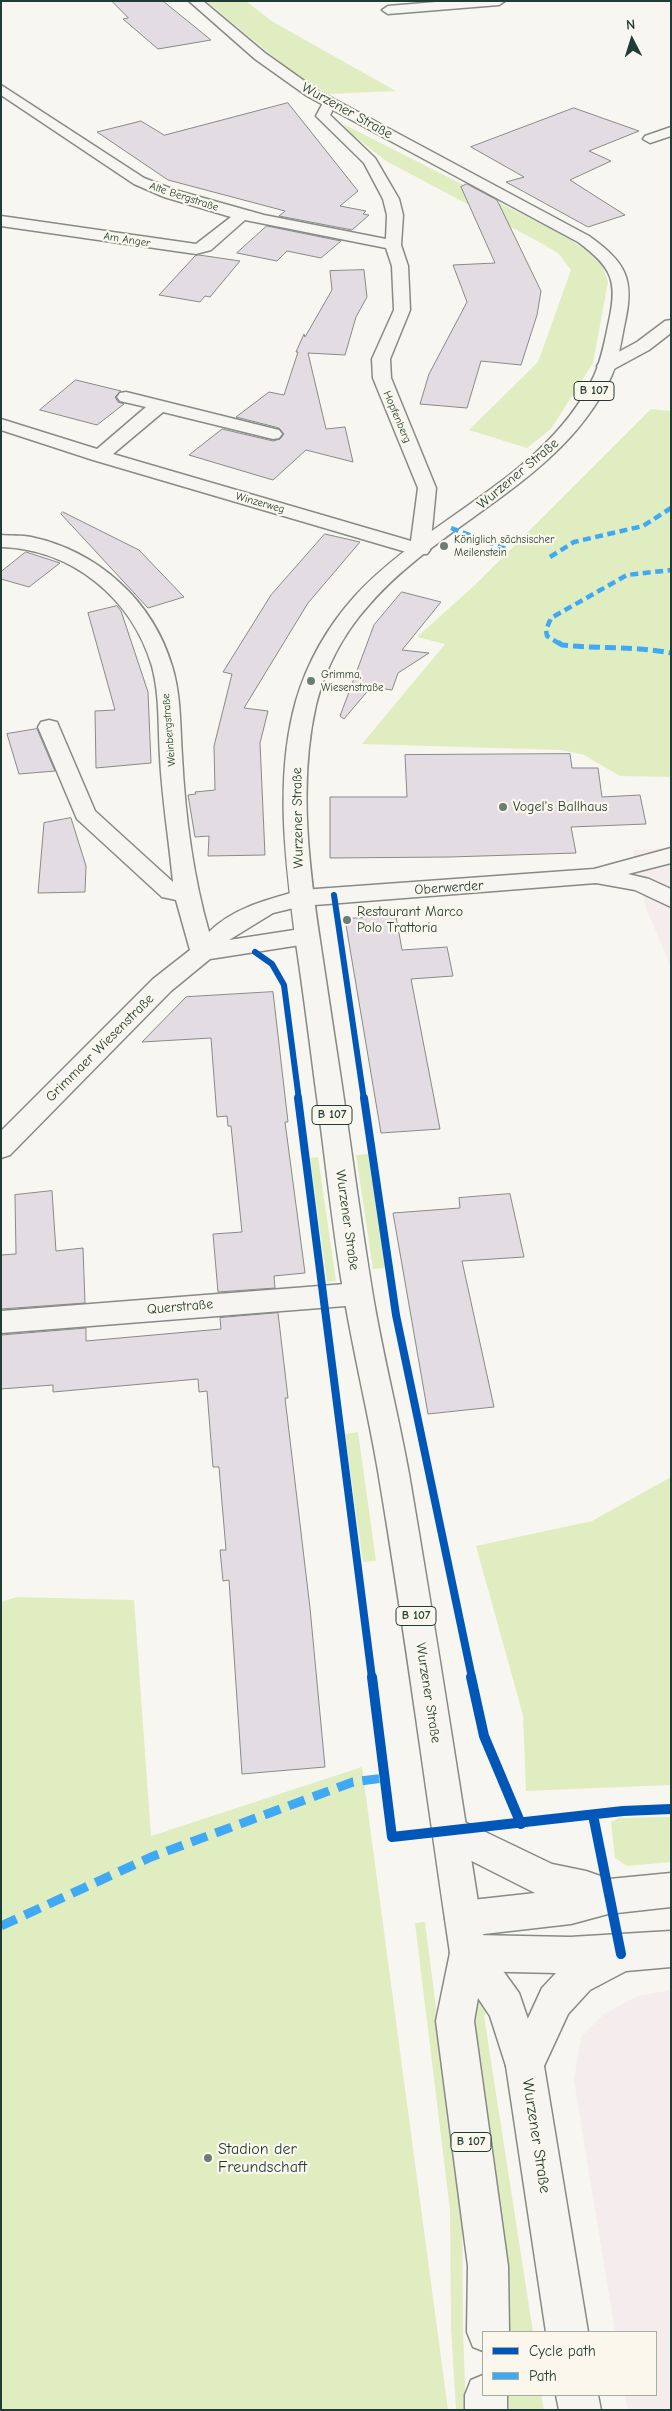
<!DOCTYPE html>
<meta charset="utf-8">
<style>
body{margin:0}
#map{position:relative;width:672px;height:2411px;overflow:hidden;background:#f8f6f0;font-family:"Comic Neue",sans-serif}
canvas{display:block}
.frame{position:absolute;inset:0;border:2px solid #1f3d34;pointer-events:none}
.legend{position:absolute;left:482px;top:2331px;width:175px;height:65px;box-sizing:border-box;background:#fbf7ec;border:1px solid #a3ada2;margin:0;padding:6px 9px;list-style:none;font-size:15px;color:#1f3d34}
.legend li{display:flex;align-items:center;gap:10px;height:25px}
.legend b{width:25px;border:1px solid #a3ada2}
.north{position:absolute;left:607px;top:15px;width:50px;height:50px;-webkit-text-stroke:4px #fbf7ec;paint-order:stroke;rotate:355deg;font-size:14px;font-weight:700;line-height:20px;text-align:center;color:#1f3d34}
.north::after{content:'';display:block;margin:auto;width:18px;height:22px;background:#1f3d34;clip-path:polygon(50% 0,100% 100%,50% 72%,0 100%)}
</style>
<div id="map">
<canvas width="672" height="2411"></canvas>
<div class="frame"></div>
<ul class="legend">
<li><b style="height:6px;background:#0057b8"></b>Cycle path</li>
<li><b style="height:6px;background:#3fa9f5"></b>Path</li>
</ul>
<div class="north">N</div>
</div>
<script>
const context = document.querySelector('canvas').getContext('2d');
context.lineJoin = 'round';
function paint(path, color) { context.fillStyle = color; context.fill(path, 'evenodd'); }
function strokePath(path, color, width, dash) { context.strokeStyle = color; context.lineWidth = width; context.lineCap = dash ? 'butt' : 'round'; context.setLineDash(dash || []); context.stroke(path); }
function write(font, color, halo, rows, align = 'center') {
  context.font = font + ' "Comic Neue",sans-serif'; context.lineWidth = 4.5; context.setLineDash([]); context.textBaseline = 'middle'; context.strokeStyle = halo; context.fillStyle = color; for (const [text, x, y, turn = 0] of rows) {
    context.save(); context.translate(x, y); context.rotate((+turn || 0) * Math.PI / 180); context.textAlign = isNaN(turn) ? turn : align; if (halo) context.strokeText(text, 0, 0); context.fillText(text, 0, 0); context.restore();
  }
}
const built = new Path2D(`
 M671,848v119l-25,-59 -13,-58z
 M671,1990v420h-43l-3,-15h31v-63h-41l-41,-252 7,-43 23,-23 34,-18z`);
const green = new Path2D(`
 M206,1h40l27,21 123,69 -67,3 -36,-21z
 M343,124l220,111 24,16 15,15 6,16 -15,81 -42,66 -24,19 -58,-18 69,-68 33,-92 -12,-16 -18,-11 -155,-82 -37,-29z
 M651,409l20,2v366l-51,-1 -36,-21 -23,-5 -199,-6 83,-100 -28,-7 58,-52z
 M368,1154l18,114 -13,1 -17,-114z
 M318,1157l18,124 -9,1 -17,-124z
 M358,1432l18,129 -13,1 -18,-128z
 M671,1477v308l-145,6 -3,-76 -47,-169 116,-25z
 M17,1597l117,3 17,236 211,-69 86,643h-447v-808z
 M671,1817v45l-44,4 -12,-8 -4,-36 8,-4z
 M425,1922l37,289 1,119 3,80h-10l-5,-83 -1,-117 -35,-287z
 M481,1995l7,16 -4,5 49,316h-24v-56l-37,-254 1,-18z
 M508,2395h33l3,15h-36z`);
const building = new Path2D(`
 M112,1h51l48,39 -53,9 -35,-30 5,-1z
 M288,103l70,88 -18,15 26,5 -3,3 6,1 -17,15 -73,-14 6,-5 -117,-31 -71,-48 44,-11 23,14z
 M574,108l65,23 -50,20 22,10 -41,19 55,35 -37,12 -82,-45 18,-5 -53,-30z
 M467,184l30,16 44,91 -4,24 -16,50 -40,-4 -14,47 -47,-4 9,-30 38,-72 -14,-37 42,-2 -34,-76z
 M267,226l74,15 -20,17 -34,-7 -10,10 -40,-8z
 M199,255l41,6 -30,36 -5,-1 -5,6 -41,-7 36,-39z
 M364,270l3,27 -11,20 -11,38 -37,-2 18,76 19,-2 8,35 -47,-12 -33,30 -84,-25 33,-26 51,12 7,-2 4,-5 -5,-6 -43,-11 33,-25 15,3 14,-43h-2l8,-18 1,3 27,-47 -2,-19z
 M76,380l45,11 -6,6 3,5 6,2 -27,21 -57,-15z
 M63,512l76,38 45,47 -36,11 -87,-94z
 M325,534l35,8 -52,61 -64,105 24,3 -8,32 5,112 -57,1 1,-20 -14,1 -7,-42 8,-1 -1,-2 20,-2 -1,-44 18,-72 -9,-2 48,-77z
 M26,552l34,11 -31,24 -28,-8v-7z
 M402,592l39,10 -39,48 27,3 -31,20 -6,17 -21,-3 -27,32 -4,-3 34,-91z
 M117,606l4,5 27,81 3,71 -55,5 -1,-57 20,-1 -27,-97z
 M37,729l18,42 -36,3 -12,-40z
 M570,754l2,14h26l4,29 38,-2 6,29 -75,3 5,26 -126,4 -120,1v-61h77l-2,-42z
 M71,818l15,48 -1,26 -47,1 6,-70z
 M396,916l6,34 45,-3 6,29 -42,3 29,150 -59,4 -36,-214z
 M273,992l15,130h-3l20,151 -31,3 1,12 -57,4 -5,-58 29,-2 -11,-106h-3l-1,-10 -10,1 -6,-79 -69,4 44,-45z
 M52,1191l4,60 27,-3 2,55 -84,6v-54l15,-1 -1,-59z
 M510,1194l14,63 -62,4 32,146 -66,7 -35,-201 67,-5 -1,-10z
 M278,1313l10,85h-3l25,210 15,159 -83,7 -13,-194 -6,1 -3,-31h6l-7,-83h-6l-6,-76 -8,1 -1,-13 -145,13v-7l-52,4v-54l85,-7v13l135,-12 -1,-11z`);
const street = new Path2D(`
 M448,1h57l-6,4 -111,9 -6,-4 6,-4z
 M1,85l143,93 31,12 89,25 122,24 1,-24 -4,-16 -19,-36 -48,-47 8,-15h10l2,3 -6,11 45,43 24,41 4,16 -2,30 7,21 2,44 -20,49 1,19 45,110 -6,62 -3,4h-14l-320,-94 -92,-30v-11l96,30 49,-42 -26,-6 -3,-4 3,-4 6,-1 153,38 3,4 -3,4 -6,1 -110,-27 -50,42 298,87 7,-53 -45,-110 -1,-19 22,-49 -2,-44 -6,-18 -141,-28 -34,30 -15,4 -195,-28v-10l195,28 35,-27 -67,-20 -30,-13 -133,-89z
 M671,127v9l-21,7 -7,-4 2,-3z
 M671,320v13l-22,17 -37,20h-12l-3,-4 3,-4 37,-20 28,-21z
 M1,535c10,1 21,0 30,2 67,14 122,64 141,129 9,29 8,60 10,90 3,58 11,120 27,176 25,-25 61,-33 93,-42l292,-21 77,-21v15l-43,11 21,5 22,10v18l-36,-17 -39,-7 -294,23 -29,7 -44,27 78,-12 9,2 3,6 -3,6 -9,2 -97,15 -39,32 -161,164 -9,3v-27l152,-152 37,-29 -14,-50 -14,-3 -85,-78 -39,-92 3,-5 8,-2 8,2 38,89 78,71c-4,-42 -11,-84 -13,-125 -2,-31 0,-61 -8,-91 -20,-68 -80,-117 -151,-119z
 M358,1283l10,3 4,8 -4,8 -10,3 -357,28v-22z`);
const secondary = new Path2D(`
 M450,1815l102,49 34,7 23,8 62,-6v34l-63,7 -37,10 -96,11 95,2 101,-6v36l-45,4 -36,19 -22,24 -30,65 -13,6 -13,-6 -6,-13 36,-78 14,-15 -88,-2 -13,-5 -5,-13 5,-13 9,-3 -14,-5 -5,-13 5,-13 13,-5 72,-8 -97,-49 -6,-12 6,-12z`);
const primary = new Path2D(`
 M189,1h14l62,52 52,37 272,146c36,26 46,42 36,86 -4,19 -6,38 -14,55 -50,106 -170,144 -243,229 -25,28 -43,63 -52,99 -18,79 -7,163 5,242 7,47 14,93 21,139 10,68 19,137 30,204 10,62 26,123 37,184 27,157 51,315 76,472l34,47 25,73 44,266h-42l-40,-266 -16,-50 -12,-18 -4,23 34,245 1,66h-26v19l-10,-4 -6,-15 1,-66 -32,-245 14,-68c-24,-161 -45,-322 -72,-482 -10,-58 -24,-116 -34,-175 -12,-70 -19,-142 -29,-213 -6,-47 -12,-93 -19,-140 -10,-78 -22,-164 0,-242 11,-38 32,-75 59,-105 71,-78 193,-120 239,-220 8,-18 11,-36 15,-55 9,-40 3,-54 -31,-79l-271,-146 -52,-37z
 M483,2375v20h24v15h-42v-15l6,-15z
 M556,2395h42l3,15h-42z`);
const quietFar2 = new Path2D(`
 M451,528l55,21
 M550,557l24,-15 69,-16 28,-18
 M560,644l-13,-8 -1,-6 5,-12 76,-43 44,-5`);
const quietFar1 = new Path2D(`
 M558,642l4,3c37,4 73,1 109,8`);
const quiet = new Path2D(`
 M1,1926l150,-69 202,-75 31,-4`);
const cyclewayFar2 = new Path2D(`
 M334,895l30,205
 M255,952l17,12 12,21 15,115`);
const cyclewayFar1 = new Path2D(`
 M298,1098l74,580
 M364,1098l32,217 76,363`);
const cycleway = new Path2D(`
 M372,1677l20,160 231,-26 48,-2
 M471,1677l13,59 37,88
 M593,1815l28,139`);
const markers = [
 [444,546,5,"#6b7e76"],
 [311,681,5,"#6b7e76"],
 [503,807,5,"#6b7e76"],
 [347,920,5,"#6b7e76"],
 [208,2158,5,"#6b7e76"]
];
const farStreetnames = [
 ["Alte Bergstraße",184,197,18],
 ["Am Anger",127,240,9],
 ["Hopfenberg",397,417,67],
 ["Winzerweg",260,503,16],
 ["Weinbergstraße",169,730,-95]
];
const farPoinames = [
 ["Königlich sächsischer",454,540],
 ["Meilenstein",454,553],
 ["Grimma,",321,675],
 ["Wiesenstraße",321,688]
];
const shields = [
 [594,391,40],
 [332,1115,40],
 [416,1616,40],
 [471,2142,40]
];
const shieldNames = [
 ["B 107",594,391],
 ["B 107",332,1115],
 ["B 107",416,1616],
 ["B 107",471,2142]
];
const streetNames = [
 ["Wurzener Straße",347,111,29],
 ["Wurzener Straße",518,474,-40],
 ["Wurzener Straße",298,818,-91],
 ["Oberwerder",449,888,-4],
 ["Grimmaer Wiesenstraße",100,1048,-45],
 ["Wurzener Straße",347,1220,82],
 ["Querstraße",180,1307,-5],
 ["Wurzener Straße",428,1693,81]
];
const poiNames = [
 ["Vogel's Ballhaus",513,807],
 ["Restaurant Marco",357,912],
 ["Polo Trattoria",357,928]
];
const nearStreetnames = [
 ["Wurzener Straße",536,2136,81]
];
const nearPoinames = [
 ["Stadion der",218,2149],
 ["Freundschaft",218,2167]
];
paint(built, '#f4eced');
paint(green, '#e0edc1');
paint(building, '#e3dce2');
strokePath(building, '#868b86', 1);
strokePath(street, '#868b86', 3);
strokePath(secondary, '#868b86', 3);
strokePath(primary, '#868b86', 3);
paint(street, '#f6f5f1');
paint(secondary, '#f6f5f1');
paint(primary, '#f6f5f1');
strokePath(quietFar2, '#3fa9f5', 4.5, [8, 4.5]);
strokePath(quietFar1, '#3fa9f5', 5, [11, 5]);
strokePath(quiet, '#3fa9f5', 9, [17, 9]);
strokePath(cyclewayFar2, '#0057b8', 6);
strokePath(cyclewayFar1, '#0057b8', 8);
strokePath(cycleway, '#0057b8', 10);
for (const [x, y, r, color] of markers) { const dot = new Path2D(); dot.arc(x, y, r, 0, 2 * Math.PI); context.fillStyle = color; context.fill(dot); strokePath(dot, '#fbf7ec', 2); }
write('11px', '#1f3d34', '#fbf7ec', farStreetnames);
write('11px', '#1f3d34', '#fbf7ec', farPoinames, 'left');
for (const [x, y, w] of shields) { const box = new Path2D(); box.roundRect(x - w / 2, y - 9.5, w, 19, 4); context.fillStyle = '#fbf7ec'; context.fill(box); strokePath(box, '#1f3d34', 1); }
write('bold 12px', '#1f3d34', null, shieldNames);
write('14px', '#1f3d34', '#fbf7ec', streetNames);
write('14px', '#1f3d34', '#fbf7ec', poiNames, 'left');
write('16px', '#1f3d34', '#fbf7ec', nearStreetnames);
write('16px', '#1f3d34', '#fbf7ec', nearPoinames, 'left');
</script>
